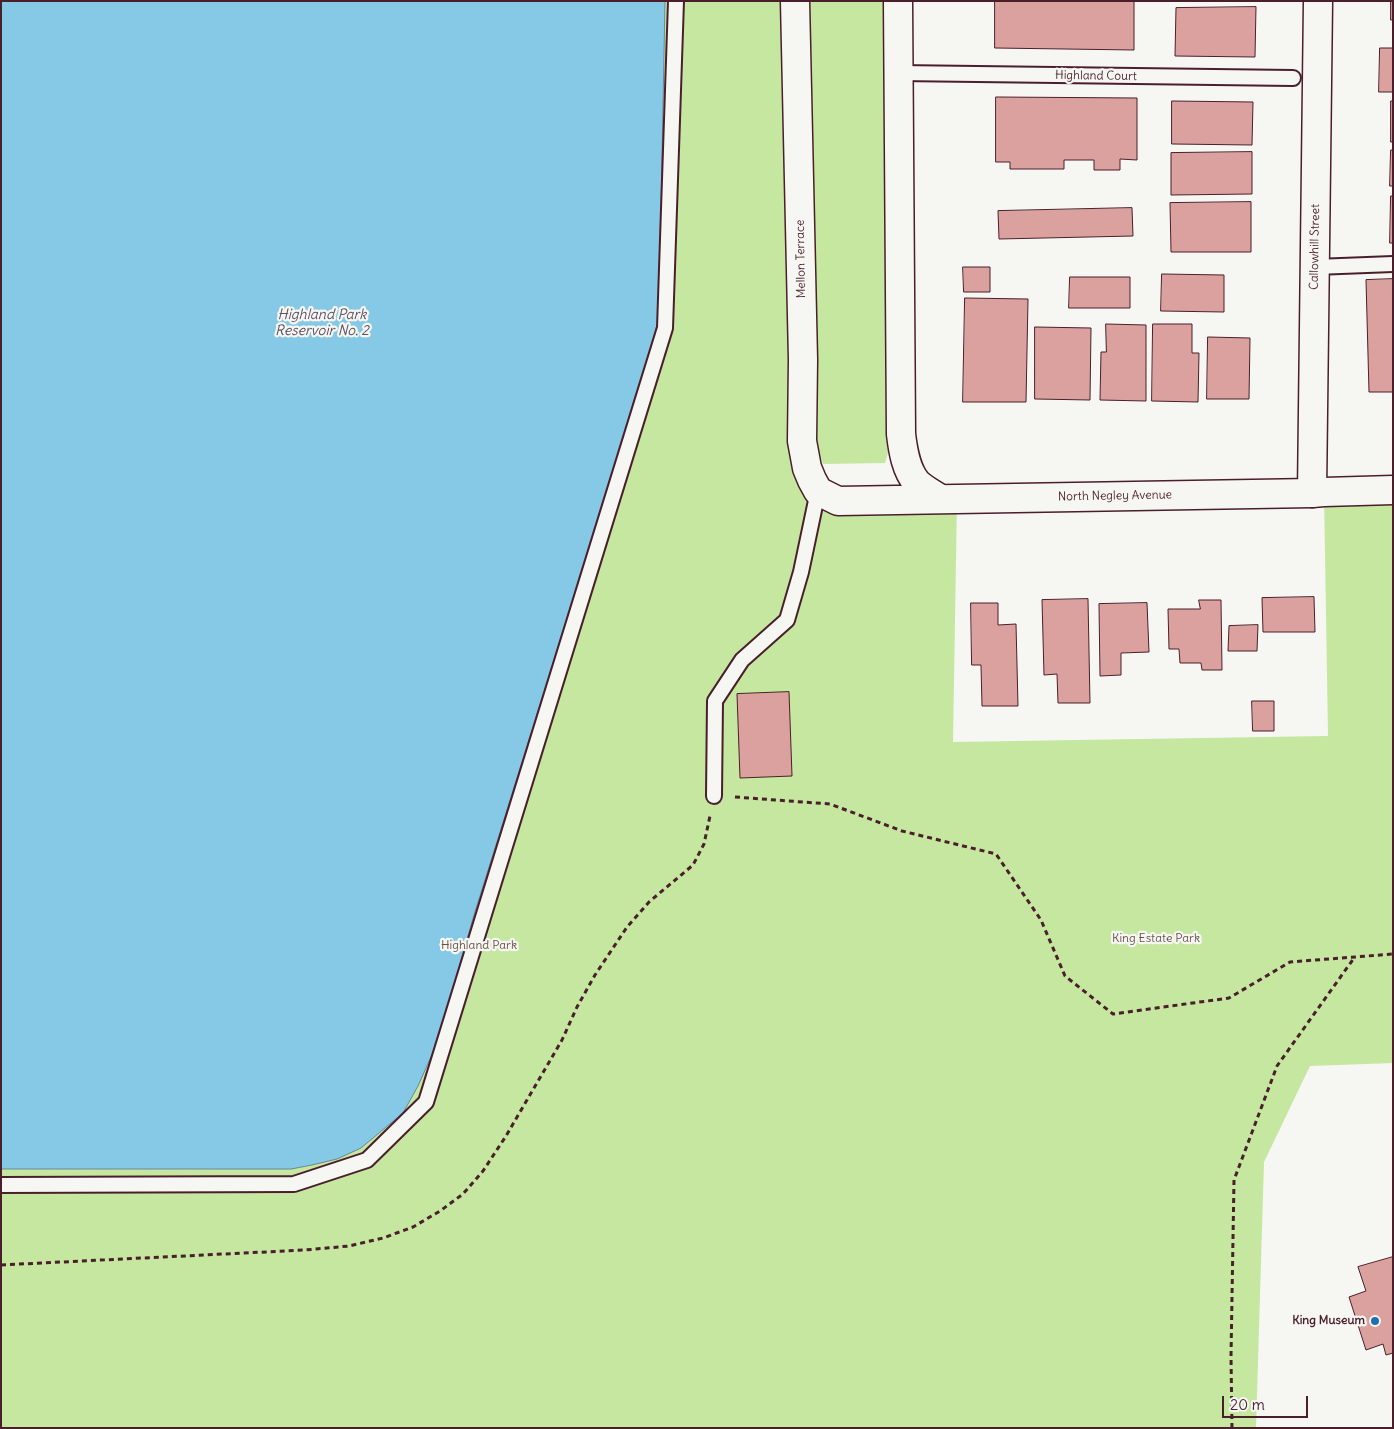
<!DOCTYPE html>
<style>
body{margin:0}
#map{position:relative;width:1394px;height:1429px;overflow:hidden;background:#f6f6f2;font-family:Delius,sans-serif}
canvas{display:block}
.frame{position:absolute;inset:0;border:2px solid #4a1f2b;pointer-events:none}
.scale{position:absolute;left:1222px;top:1396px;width:86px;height:22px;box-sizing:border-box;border:2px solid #4a1f2b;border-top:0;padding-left:6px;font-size:15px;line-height:18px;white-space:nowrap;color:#4a1f2b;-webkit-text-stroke:4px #f6f6f2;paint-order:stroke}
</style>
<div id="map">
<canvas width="1394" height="1429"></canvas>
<div class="frame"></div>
<div class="scale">20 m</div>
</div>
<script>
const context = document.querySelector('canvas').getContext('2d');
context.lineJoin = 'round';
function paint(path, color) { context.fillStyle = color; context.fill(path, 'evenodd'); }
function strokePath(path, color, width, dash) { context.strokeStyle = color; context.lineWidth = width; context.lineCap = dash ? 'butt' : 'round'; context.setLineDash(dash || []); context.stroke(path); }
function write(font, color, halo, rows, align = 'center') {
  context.font = font + ' Delius,sans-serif'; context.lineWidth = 4.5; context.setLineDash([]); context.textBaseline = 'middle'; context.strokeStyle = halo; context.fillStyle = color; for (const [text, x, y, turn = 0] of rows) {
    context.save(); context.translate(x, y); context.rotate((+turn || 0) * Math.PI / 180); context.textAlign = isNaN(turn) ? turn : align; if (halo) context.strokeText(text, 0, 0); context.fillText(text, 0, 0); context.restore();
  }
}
const green = new Path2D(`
 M1,1h794l23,490 139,7 -4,244 375,-6 -4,-244 69,-2v573l-83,3 -46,96 -8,266h-1255z
 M806,1h79l5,431 -1,17 -4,14 -62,1 -6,-15 -5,-26z`);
const water = new Path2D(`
 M1,1h664l-6,316 -13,50 -172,548 -36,126 -20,45 -15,27 -42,35 -24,11 -25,6 -21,4h-290z`);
const building = new Path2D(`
 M995,1h139v49l-139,-2z
 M1391,1h2v19h-2z
 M1256,7l-1,50 -80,-1 1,-48z
 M1380,48h13v44h-14z
 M996,97l141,1v62l-17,-1v11h-26v-10h-30v9h-54v-7h-14z
 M1172,101l81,1 -1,43 -80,-1z
 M1391,101h2v41h-2z
 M1391,150h2v36h-3z
 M1252,152v42l-81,1v-42z
 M1391,196h2v47h-3z
 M1251,202v50h-80l-1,-49z
 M1132,208l1,28 -134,3 -1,-28z
 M963,267h27v25h-26z
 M1162,274l62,1v37l-63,-1z
 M1070,277h60v31h-61z
 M1393,279v113h-24l-3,-112z
 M965,298l63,1 -2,103h-63z
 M1106,324l40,1v76l-46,-1 1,-48h5z
 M1153,324h39v29h7l-1,49 -46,-1z
 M1035,327l56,1 -1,72 -55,-1z
 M1208,337l42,1 -1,61h-42z
 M1314,597l1,35h-52l-1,-34z
 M1088,599l2,104h-32l-1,-29 -13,1 -2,-75z
 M1199,600h22l1,70h-20l-1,-7h-21l-1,-14h-10l-1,-40h32z
 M971,603h27v22l18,-1 2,82h-36l-1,-41h-9z
 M1147,603l2,49 -28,1v22l-21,1 -1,-72z
 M1258,625l-1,26h-29l1,-25z
 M789,692l3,84 -52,2 -3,-84z
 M1252,701h22v30h-21z
 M1393,1257v96l-7,2 -3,-11 -17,6 -17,-53 17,-6 -8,-24z`);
const path = new Path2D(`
 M735,797l95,7 72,27 94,23 45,66 24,56 48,38 116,-16 61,-36 103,-8
 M1,1265l304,-15 44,-4 34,-8 30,-11 27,-16 23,-17 20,-23 23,-35 56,-96 15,-33 18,-32 32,-48 22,-25 44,-37 11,-21 6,-28
 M1232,1428l-1,-72 3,-176 43,-114 77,-108`);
const lane = new Path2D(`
 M898,73l395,5
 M1315,267l78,-3
 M714,796l1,-95 27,-41 45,-40 14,-48 17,-81
 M1,1185l293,-1 73,-24 59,-58 239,-774 11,-327`);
const street = new Path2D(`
 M1312,493l6,-492`);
const secondary = new Path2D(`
 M795,1l8,359 -1,81 5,27 5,12 6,11 20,10 474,-8 12,-1 69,-2
 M898,1l3,433c2,17 5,36 16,49 6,6 16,11 23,16`);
const markers = [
 [1375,1321,5,"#1f6fb2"]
];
const streetNames = [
 ["Highland Court",1096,76,1],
 ["Callowhill Street",1315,247,-89],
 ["Mellon Terrace",801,259,-91],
 ["North Negley Avenue",1115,496,-1]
];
const parkNames = [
 ["King Estate Park",1156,939],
 ["Highland Park",479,946]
];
const poiNames = [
 ["King Museum",1365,1321]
];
const waterNames = [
 ["Highland Park",322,315],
 ["Reservoir No. 2",322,331]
];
paint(green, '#c5e7a0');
paint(water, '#85c9e6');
strokePath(water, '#6d859b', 1);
paint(building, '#dba19e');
strokePath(building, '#4a1f2b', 1);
strokePath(lane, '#4a1f2b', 18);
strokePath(street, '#4a1f2b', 31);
strokePath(secondary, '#4a1f2b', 31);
strokePath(path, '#4a1f2b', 3, [5, 4]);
strokePath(lane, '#f6f6f2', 14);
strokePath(street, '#f6f6f2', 28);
strokePath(secondary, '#f6f6f2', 28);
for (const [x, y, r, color] of markers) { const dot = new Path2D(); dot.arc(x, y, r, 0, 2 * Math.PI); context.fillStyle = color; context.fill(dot); strokePath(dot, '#f6f6f2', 2); }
write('12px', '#4a1f2b', '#f6f6f2', streetNames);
write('12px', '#695148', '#f6f6f2', parkNames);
write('bold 12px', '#4a1f2b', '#f6f6f2', poiNames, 'right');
write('italic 14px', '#5c5263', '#f6f6f2', waterNames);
</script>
